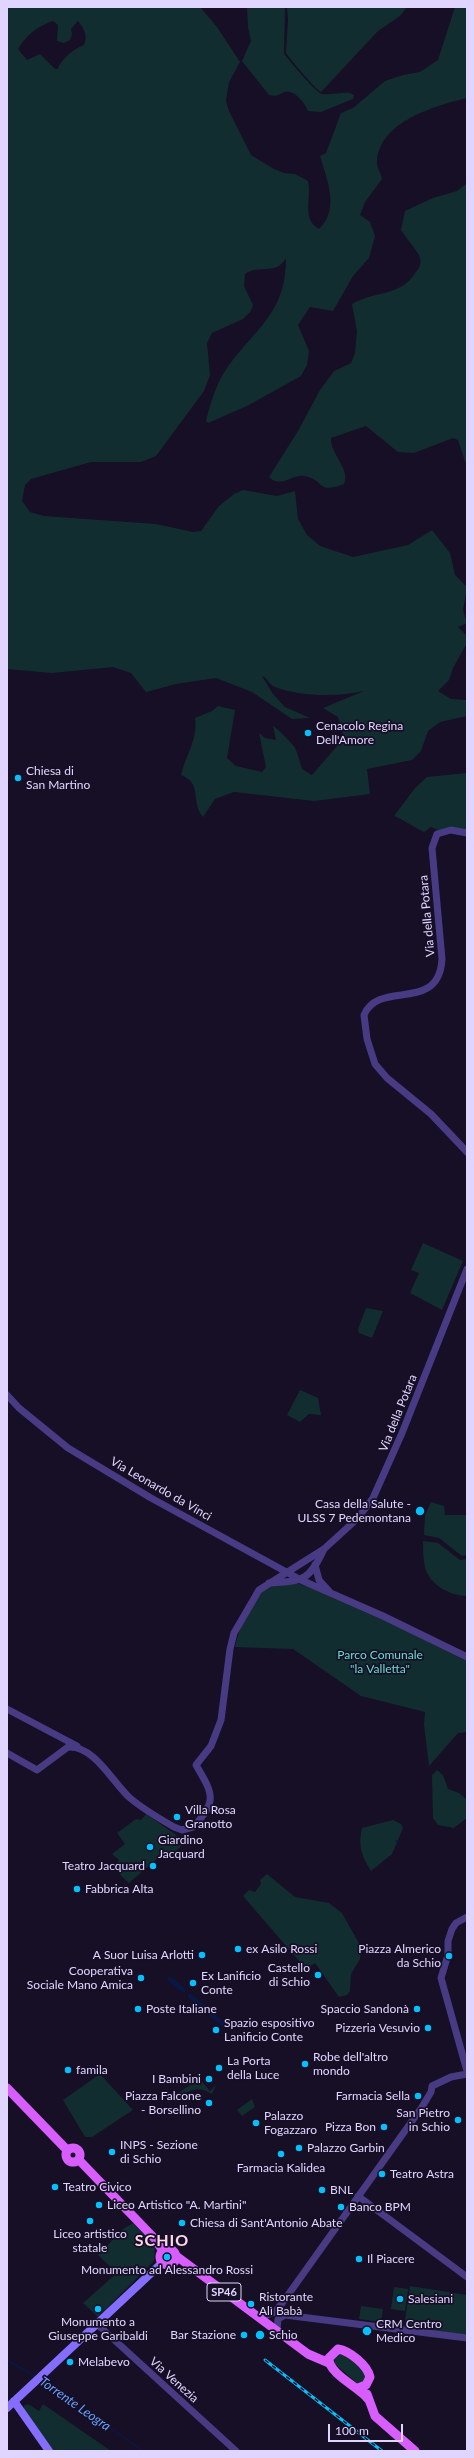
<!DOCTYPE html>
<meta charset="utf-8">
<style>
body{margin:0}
#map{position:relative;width:474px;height:2458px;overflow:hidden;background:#160f26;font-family:Lato,sans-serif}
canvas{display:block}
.frame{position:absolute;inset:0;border:8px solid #e0d5fe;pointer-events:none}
.scale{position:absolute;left:328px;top:2424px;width:75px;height:18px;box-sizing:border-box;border:2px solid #e0d5fe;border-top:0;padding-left:5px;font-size:12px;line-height:14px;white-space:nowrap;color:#e0d5fe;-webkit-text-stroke:3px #160f26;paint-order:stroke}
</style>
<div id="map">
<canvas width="474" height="2458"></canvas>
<div class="frame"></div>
<div class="scale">100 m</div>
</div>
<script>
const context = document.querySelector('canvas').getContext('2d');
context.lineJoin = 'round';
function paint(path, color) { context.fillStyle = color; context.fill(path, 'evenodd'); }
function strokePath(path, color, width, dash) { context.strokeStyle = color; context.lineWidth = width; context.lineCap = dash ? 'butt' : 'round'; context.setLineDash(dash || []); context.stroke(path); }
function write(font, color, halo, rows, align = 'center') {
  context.font = font + ' Lato,sans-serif'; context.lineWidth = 3.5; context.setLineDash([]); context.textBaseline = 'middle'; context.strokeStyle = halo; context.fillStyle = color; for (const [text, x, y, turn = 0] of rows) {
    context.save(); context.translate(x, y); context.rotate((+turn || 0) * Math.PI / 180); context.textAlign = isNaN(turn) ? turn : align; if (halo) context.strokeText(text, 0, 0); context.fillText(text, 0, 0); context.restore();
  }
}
const green = new Path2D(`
 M7,7h193l17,20 23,35 -11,20 -3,19 3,10 22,44 23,14 10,4 11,1 13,7c4,16 -7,38 11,48 21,-20 8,-49 1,-73l6,-3 15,-40 12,-5 32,-27 18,-6 17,-3 18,-12 17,-53h12v91c-32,8 -87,23 -90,63 -1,5 4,12 5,18l-17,23 -5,13 10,7 5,14 -6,22 -16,18 -20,35 -23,-4 -12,18 11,26 -2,14 -6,11 -54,30 -39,17 -2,-2c5,-20 11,-40 23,-56 29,-39 57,-53 57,-107 -10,18 -28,6 -41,16l-1,12 9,19 -2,6 -8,8 -31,14 -5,10 3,32 -6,16 -48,65 -15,6h-50l-60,17 -6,6 -3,16 8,11 14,4 112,8 37,8 8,-1 18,-25 15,-12 9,-4 34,6 18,-5 3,28 9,16 13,11 33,11 55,-12 24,-15 18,23 5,22 12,12 -4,23 4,13 -9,4 9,9v7l-14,25 -4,12 -11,11 13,8 16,1v16l-27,6 -12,9 -7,20 -9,9 -45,9 3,25 -56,7 -80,-9 -19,7 -12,18c-13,-16 0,-34 -22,-42 5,-20 17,-36 14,-57l17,-7 6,-5 17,4 -8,48 9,8 26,6 4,-5 -7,-34 6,5 11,2 -3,-14c4,2 20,18 22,22 3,6 5,14 7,21l10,6 32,-37 -6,-21 -15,-9 41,-17c-27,6 -62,6 -89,-4 -6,-2 -8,-10 -13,-11l11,18 12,13 25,11 -18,1 -40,-27 -36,-14 -40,6 -30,8 -15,-19 -18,-6 -61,6 -45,-4zM53,21l5,4 -1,16 7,2 6,-3 2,-6 -1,-5 7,-8c6,7 10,15 6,24 -9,3 -24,15 -26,24h-3l-15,-15 -13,6 -9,-11c8,-14 20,-23 35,-28z
 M247,7h38l-1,47c6,7 32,39 38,40 9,1 19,-2 28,-1l4,2 -1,4 -32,13 -13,-1c-3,-8 -14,-22 -24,-19 -6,3 -7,5 -15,3l-27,-34 9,-20 -3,-14z
 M287,7h120l-7,9 -22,15 -57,61c-4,-1 -32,-34 -35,-39l2,-33z
 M467,183v284l-9,-27 -5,-2 -39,15 -16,-1 -32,-26 -35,12c-1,16 20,31 13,46 -28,11 -19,-5 -40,-8 -13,-2 -22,13 -35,1l29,-46 22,-41 14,-19 17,-8 4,-10 2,-22 -5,-27c24,-14 47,-6 64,-32 4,-4 6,-11 3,-17 -5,-8 -12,-16 -18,-25l4,-19 28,-13 24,-7z
 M467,773v57l-27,1 -9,-4 -7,5c-6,-3 -28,-16 -30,-16l21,-28 12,-11z
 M423,1243l40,18 -21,49 -32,-17 9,-20 -8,-3z
 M366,1308l17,3 -11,27 -13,-5 -1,-4z
 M300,1390l18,8 3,17 -12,-1 -9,8 -13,-7z
 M431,1502l13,4 1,9h22v40l-5,1 -23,-18 -15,-3 1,-20z
 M423,1541l15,2 22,17 7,-1v37c-16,0 -38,-11 -42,-29 -2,-8 -2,-18 -2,-26z
 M296,1583c59,16 115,52 171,78v71l-9,1 -29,33 -5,-41 1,-13 -64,-16 -68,-47 -58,-2c4,-18 17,-54 35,-62 7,-3 18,-1 26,-2z
 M437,1770l6,5 5,14 11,4 8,7v18l-13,10 -16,-3 -5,-7 -1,-43z
 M146,1814l33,23 -1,6 3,3 -11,12 -6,-5 -35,30 -16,-15 6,-8 -7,-6 13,-10 -8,-11 19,-14 5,1z
 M393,1820l8,4 2,4 -11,26 -21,17c-10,-15 -13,-26 -9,-43z
 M267,1874l28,23 34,6 13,10 19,34 -1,12 -9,15 -1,17 -3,4 -8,2 -24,-34 -9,6 -63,-73 6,-6 6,2 6,-8 -1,-4z
 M100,2074l33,36 -41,27h-7l-22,-37z
 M200,2079l10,12 6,-6 -4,9c-22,-13 -26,5 -45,6z
 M252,2099l3,8 -13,9 -5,-6z
 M133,2223l22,23 -1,15 -56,56 -15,-14 34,-30 -19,-18 25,-26z
 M410,2286l57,9v40l-63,-8z
 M394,2287l14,2 -3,22 -14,-2z
 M361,2306l22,3 -2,13 -22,-3z
 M339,2354c11,2 25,15 28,25l-7,5 -3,-1 -22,-19 -1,-6z
 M28,2404l11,7 4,-7 68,47h-59l-28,-39v-6z`);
const stream = new Path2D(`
 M396,1841l2,1
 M7,2360l29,17
 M41,2380l102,71`);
const canal = new Path2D(`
 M170,1979l13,11
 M190,1996l34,29`);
const tertiary = new Path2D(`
 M467,833l-16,-3 -14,4 -5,14 10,111c-3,55 -63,20 -78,56l3,24 8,25 12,14 44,36 36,38
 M7,1395l12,13 49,40 83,50 150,82 82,36 84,41
 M315,1565l4,15 10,11
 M269,1583c34,-2 40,-2 55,-34
 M7,1709l70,37
 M7,1753l30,17 31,-23c26,-2 45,36 62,51 13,11 30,21 44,29l8,3 11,-3c25,-26 20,-33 3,-62l15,-19 10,-26 9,-71 4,-16 25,-43 65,-41 34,-31 15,-20 29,-65 65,-164
 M467,1917l-11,6 -4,6 -4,12v14l-7,23 26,93
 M358,2196l109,81
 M261,2317l14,-5 8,-10 139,-195 9,-15 1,-6 19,-9 16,-3
 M98,2325l138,126
 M277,2330l1,-11 7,-4 182,23`);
const secondary = new Path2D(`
 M14,2401l35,50
 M7,2408l156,-146`);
const primary = new Path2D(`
 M7,2088l60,62
 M66 2155a7 7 0 1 1 14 0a7 7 0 1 1-14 0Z
 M79,2160l76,79 8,12
 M160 2257a8 8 0 1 1 16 0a8 8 0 1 1-16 0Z
 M175,2255l133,99 21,9
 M358,2388l8,-3 4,-8c-3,-12 -20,-26 -32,-28l-9,9c-1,16 30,29 39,41
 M367,2394l8,22 40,35`);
const rail = new Path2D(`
 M265,2360l117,91`);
const markers = [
 [308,733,4,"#04c0fc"],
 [18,778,4,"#04c0fc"],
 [420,1511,5,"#04c0fc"],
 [177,1817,4,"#04c0fc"],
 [150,1847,4,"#04c0fc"],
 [153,1866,4,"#04c0fc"],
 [77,1889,4,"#04c0fc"],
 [238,1949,4,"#04c0fc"],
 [202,1955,4,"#04c0fc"],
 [449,1956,4,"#04c0fc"],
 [318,1975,4,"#04c0fc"],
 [141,1978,4,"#04c0fc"],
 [193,1983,4,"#04c0fc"],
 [138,2009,4,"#04c0fc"],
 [417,2009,4,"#04c0fc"],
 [428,2028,4,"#04c0fc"],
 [216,2030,4,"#04c0fc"],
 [305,2064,4,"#04c0fc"],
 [219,2068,4,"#04c0fc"],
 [68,2070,4,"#04c0fc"],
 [209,2079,4,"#04c0fc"],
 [418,2096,4,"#04c0fc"],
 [209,2103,4,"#04c0fc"],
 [458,2120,4,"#04c0fc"],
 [256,2123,4,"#04c0fc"],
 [384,2127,4,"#04c0fc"],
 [299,2148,4,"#04c0fc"],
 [112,2152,4,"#04c0fc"],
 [281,2154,4,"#04c0fc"],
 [382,2174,4,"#04c0fc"],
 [55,2187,4,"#04c0fc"],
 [322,2190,4,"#04c0fc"],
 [99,2205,4,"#04c0fc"],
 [341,2207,4,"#04c0fc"],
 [90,2221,4,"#04c0fc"],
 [182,2223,4,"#04c0fc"],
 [167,2257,4,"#04c0fc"],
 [359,2259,4,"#04c0fc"],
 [400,2299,4,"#04c0fc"],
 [251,2304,4,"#04c0fc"],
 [98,2309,4,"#04c0fc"],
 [367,2331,5,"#04c0fc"],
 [244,2335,4,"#04c0fc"],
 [260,2335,5,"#04c0fc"],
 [70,2362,4,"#04c0fc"]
];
const shields = [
 [224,2292,34]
];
const shieldNames = [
 ["SP46",224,2292]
];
const poiNames = [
 ["Cenacolo Regina",316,726],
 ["Dell'Amore",316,740],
 ["Chiesa di",26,771],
 ["San Martino",26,785],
 ["Casa della Salute -",411,1504,"right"],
 ["ULSS 7 Pedemontana",411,1518,"right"],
 ["Villa Rosa",185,1810],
 ["Granotto",185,1824],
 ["Giardino",158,1840],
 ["Jacquard",158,1854],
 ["Teatro Jacquard",145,1866,"right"],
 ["Fabbrica Alta",85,1889],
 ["ex Asilo Rossi",246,1949],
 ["Piazza Almerico",441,1949,"right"],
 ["da Schio",441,1963,"right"],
 ["A Suor Luisa Arlotti",194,1955,"right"],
 ["Castello",310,1968,"right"],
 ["di Schio",310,1982,"right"],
 ["Cooperativa",133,1971,"right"],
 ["Sociale Mano Amica",133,1985,"right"],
 ["Ex Lanificio",201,1976],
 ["Conte",201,1990],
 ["Poste Italiane",146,2009],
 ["Spaccio Sandonà",409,2009,"right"],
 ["Spazio espositivo",224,2023],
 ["Lanificio Conte",224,2037],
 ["Pizzeria Vesuvio",420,2028,"right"],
 ["Robe dell'altro",313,2057],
 ["mondo",313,2071],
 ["La Porta",227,2061],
 ["della Luce",227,2075],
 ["famila",76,2070],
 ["I Bambini",201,2079,"right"],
 ["Piazza Falcone",201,2096,"right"],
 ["- Borsellino",201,2110,"right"],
 ["Farmacia Sella",410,2096,"right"],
 ["San Pietro",450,2113,"right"],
 ["in Schio",450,2127,"right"],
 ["Palazzo",264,2116],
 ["Fogazzaro",264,2130],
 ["Pizza Bon",376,2127,"right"],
 ["INPS - Sezione",120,2145],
 ["di Schio",120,2159],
 ["Palazzo Garbin",307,2148],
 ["Farmacia Kalidea",281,2168,"center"],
 ["Teatro Astra",390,2174],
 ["Teatro Civico",63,2187],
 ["BNL",330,2190],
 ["Liceo Artistico \"A. Martini\"",107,2205],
 ["Banco BPM",349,2207],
 ["Chiesa di Sant'Antonio Abate",190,2223],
 ["Liceo artistico",90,2234,"center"],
 ["statale",90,2248,"center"],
 ["Il Piacere",367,2259],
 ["Monumento ad Alessandro Rossi",167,2270,"center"],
 ["Ristorante",259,2297],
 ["Alì Babà",259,2311],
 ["Salesiani",408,2299],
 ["Monumento a",98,2322,"center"],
 ["Giuseppe Garibaldi",98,2336,"center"],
 ["CRM Centro",376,2324],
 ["Medico",376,2338],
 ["Bar Stazione",236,2335,"right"],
 ["Schio",269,2335],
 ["Melabevo",78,2362]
];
const streetNames = [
 ["Via della Potara",427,916,-95],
 ["Via della Potara",398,1413,-68],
 ["Via Leonardo da Vinci",161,1489,30],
 ["Via Venezia",174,2380,42]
];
const parkNames = [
 ["Parco Comunale",380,1655],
 ["\"la Valletta\"",380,1669]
];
const waterNames = [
 ["Torrente Leogra",75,2404,35]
];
const districtNames = [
 ["SCHIO",162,2241]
];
paint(green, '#122d30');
strokePath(stream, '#0b1743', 1.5);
strokePath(canal, '#0b1743', 5);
strokePath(tertiary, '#483b84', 7);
strokePath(secondary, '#856dfd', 8);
strokePath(primary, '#d85dfd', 9);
strokePath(rail, '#04c0fc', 3);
strokePath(rail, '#160f26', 1.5, [4.5]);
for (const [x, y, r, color] of markers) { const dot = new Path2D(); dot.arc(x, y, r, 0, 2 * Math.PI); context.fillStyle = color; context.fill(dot); strokePath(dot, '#160f26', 1.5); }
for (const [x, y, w] of shields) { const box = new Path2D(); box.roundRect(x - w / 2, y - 9, w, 18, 3); context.fillStyle = '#160f26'; context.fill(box); strokePath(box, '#e0d5fe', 1); }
write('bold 11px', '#e0d5fe', null, shieldNames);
write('12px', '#e0d5fe', '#160f26', poiNames, 'left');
write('12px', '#e0d5fe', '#160f26', streetNames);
write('12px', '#61ded1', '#160f26', parkNames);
write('italic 13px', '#64a1fd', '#160f26', waterNames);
context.letterSpacing = '1px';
write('bold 16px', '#fed7ea', '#160f26', districtNames);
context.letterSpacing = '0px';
</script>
